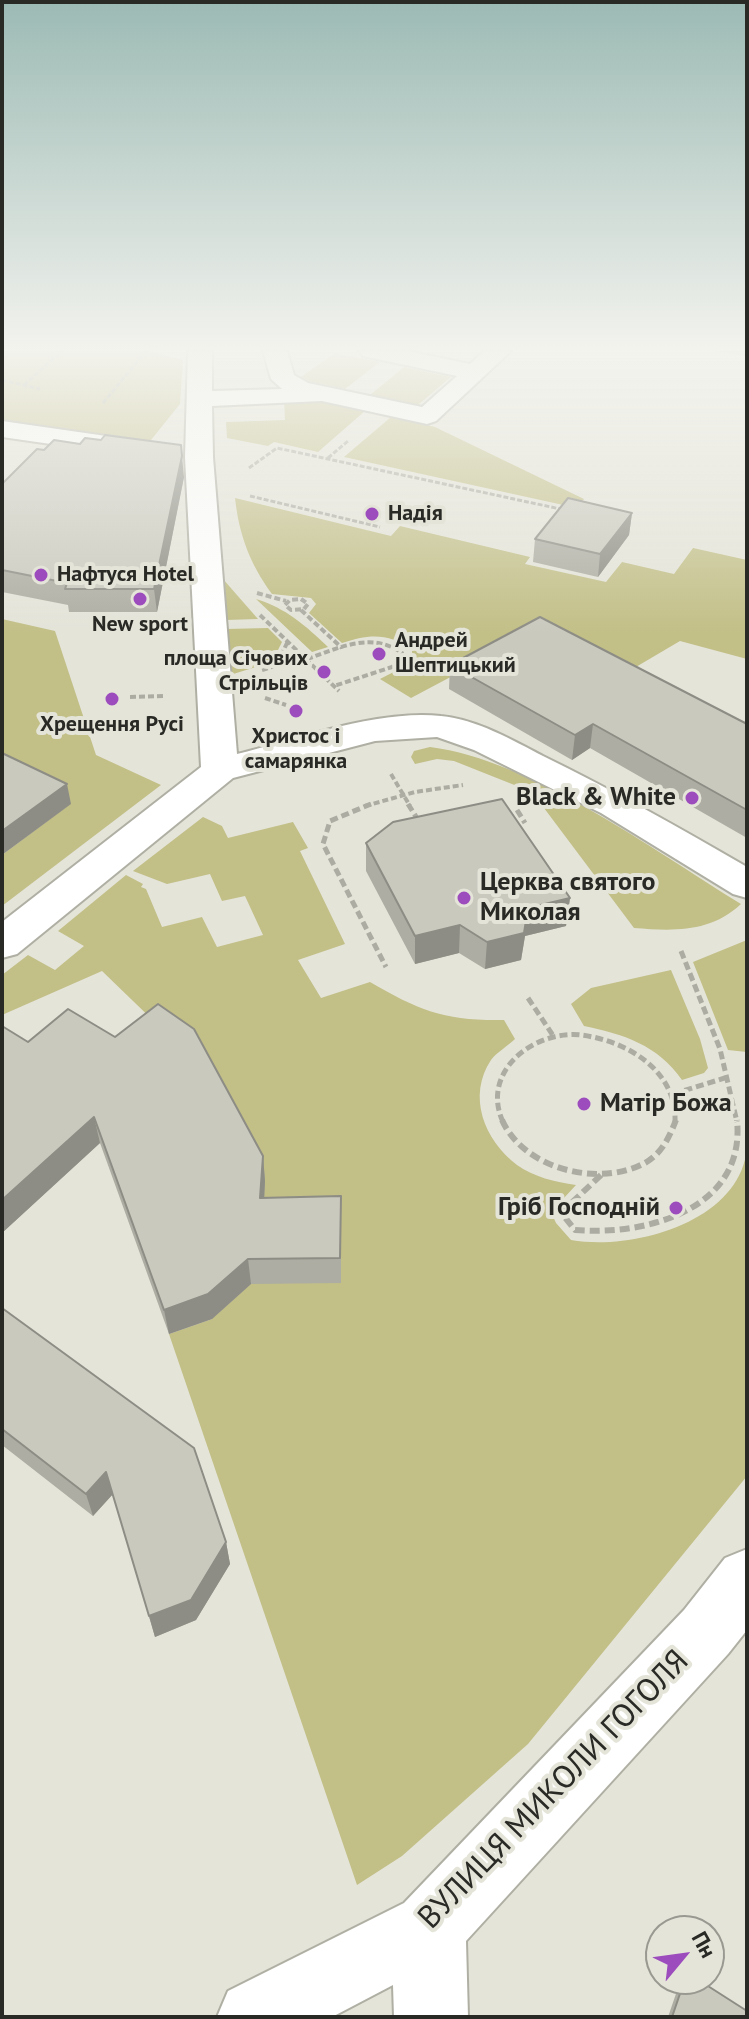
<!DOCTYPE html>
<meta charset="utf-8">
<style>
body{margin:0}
#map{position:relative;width:749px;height:2019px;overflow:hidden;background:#e4e4d9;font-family:"PT Sans",sans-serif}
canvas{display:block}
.frame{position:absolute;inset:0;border:4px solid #292925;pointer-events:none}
.north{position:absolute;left:645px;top:1915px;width:80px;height:80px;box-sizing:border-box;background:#e4e4d9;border:2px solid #999991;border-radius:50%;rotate:61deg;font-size:22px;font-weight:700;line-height:32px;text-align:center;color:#292925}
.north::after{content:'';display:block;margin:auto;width:28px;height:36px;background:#9c4cbc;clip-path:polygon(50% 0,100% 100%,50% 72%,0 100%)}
</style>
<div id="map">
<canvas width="749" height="2019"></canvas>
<div class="frame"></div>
<div class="north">Пн</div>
</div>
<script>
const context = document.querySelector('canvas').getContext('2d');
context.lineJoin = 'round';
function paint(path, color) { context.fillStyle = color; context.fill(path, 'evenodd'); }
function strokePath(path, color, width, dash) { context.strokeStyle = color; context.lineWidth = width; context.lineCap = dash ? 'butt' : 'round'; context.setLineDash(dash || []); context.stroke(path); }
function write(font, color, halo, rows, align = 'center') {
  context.font = font + ' "PT Sans",sans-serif'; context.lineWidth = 8; context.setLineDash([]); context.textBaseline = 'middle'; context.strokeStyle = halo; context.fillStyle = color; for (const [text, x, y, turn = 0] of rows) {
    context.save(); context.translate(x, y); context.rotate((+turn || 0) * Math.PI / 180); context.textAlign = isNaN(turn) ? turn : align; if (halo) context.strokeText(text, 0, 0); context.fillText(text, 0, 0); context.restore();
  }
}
const green = new Path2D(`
 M2,351h147l34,9 -3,44 -33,41 -145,-22z
 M335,353l45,9 -35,27 -47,-10z
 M404,367l47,10 -33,28 -48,-10z
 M312,400l53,11 -47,41 -44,-10 -6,4 -41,-8 -1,-16 59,-2 -1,-19z
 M391,417l44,10 149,72 -7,9 -233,-51z
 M235,498l156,38 9,-10 130,31 -5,7 81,18 16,-20 52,12 19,-26 54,12v99l-67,-18 -56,33 -85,-44 -128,68 -31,-19 33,-17 -1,-11c-22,-19 -44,-17 -70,-8l-33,-30 7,-9 -5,-6 -39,-4c-22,-30 -33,-59 -37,-96z
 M223,579l35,40 -32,1z
 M256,599c30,9 50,27 72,48l-16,5z
 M2,619l53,12 41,124 65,30 -159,121v-51l68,-51 -68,-30z
 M268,628l14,14 -10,20 -42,13 -4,-46z
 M430,747c102,13 223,103 311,157 -31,29 -68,27 -107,24l-102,-136 -78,-31 -17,-2 -22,5 -4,-7 3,-6z
 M203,817l19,9 6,12 65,-16 15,26 -8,3 45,93 -47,16 23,38 49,-16c50,29 75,39 134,38l11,19c-7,7 -18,13 -24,21 -24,36 -7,80 26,105 17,12 38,17 59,20l-25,27 5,11 15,17c62,11 169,-18 176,-92v328l-219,268 -126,112 -45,29 -188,-551 43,-15 -49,-289 -61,-59 -100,44v-40l26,-20 27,15 29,-24 -26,-15 68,-56 17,9 -2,3 5,2 16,38 40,-10 15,30 46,-12 -18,-39 -23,5 -12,-27 -43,10 -34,-13z
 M747,940v112l-19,-2 -35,-88z
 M671,970l29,69 8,29 -4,5 -22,7c-24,-35 -59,-46 -98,-54l-13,-22 20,-16z`);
const pathFar3 = new Path2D(`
 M2,380l38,9
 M24,385l38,-34
 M103,403l43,-52
 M328,458l20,-17
 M249,468l28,-20 288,62
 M250,496l130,31`);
const pathFar2 = new Path2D(`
 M257,593l29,8
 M301,599l7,5 -4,5 -13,1 -6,-5 5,-5z
 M301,610l41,38
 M260,615l79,76
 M307,659c32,-11 64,-28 95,-6v6l-10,8 -58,19
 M277,664l11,-23
 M262,670l42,-13
 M130,697l35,-1
 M265,698l21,7
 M391,774l19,32
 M365,806l50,-14 48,-7`);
const pathFar1 = new Path2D(`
 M371,804l-41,17 -7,23 63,123
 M408,804l10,16
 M517,810l8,13
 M681,951l39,98 17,73
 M528,998l26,39
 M673,1094l55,-17
 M503,1122c-23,-50 30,-92 78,-87 47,6 96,36 94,87`);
const path = new Path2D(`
 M502,1120c22,49 95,67 141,44 18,-9 26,-26 33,-44
 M601,1175l-37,35 -1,5 12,15c70,6 171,-20 162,-110`);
const street = new Path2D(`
 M188,351h24v40l70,-2 -11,-10 -8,-28h24l7,24 14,8 114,24 35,-31 -94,-20 -4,-5h49l62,13 14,-13h27l-75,70 -9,3 -105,-23 -110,5 1,51 24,297c60,-15 143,-45 204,-38 35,3 71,24 102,40 70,34 137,72 204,111v31l-14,-4 -132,-81 -127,-63 -37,-13 -62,4 -142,37 -216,176 -15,4v-36l199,-155 -16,-310z
 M2,421l139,20 10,2 3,6 -3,6 -10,2 -139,-20z
 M747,1549v81l-19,24 -262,287 2,76h-74l-1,-32 -61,32h-115l11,-26 176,-88 280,-293 41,-52z`);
const wall = new Path2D(`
 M715,351h32v5z
 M44,450l140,27 -27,135h-88l-1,-7 -66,-13v-108z
 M632,513l-3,22 -31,42 -65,-15 2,-23z
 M450,665l297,59v114l-157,-90 -18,12 -123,-71z
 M366,843l204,55 -4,28 -41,10 -4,24 -36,9 -26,-16 -44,11 -49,-93z
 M2,1026l26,16 87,-5 148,119 2,25 -1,17 77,24v61l-90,1 -39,35 -43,15 -69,-191 -98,90z
 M2,1308l224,234 4,22 -34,56 -41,17 -42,-143 -20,22 -91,-71z
 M682,1979h15l50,38h-79l12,-35z`);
const shadedWall = new Path2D(`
 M181,445l3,32 -27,135 -3,-23z
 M632,513l-3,22 -31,42 2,-23z
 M593,724l-3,24 -18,12 3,-25z
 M67,784l4,20 -69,51v-24z
 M570,898l-4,28 -41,10 -4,24 -36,9 2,-27 41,-34z
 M460,925l-1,28 -44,11v-28z
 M94,1117l6,26 -98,90v-33z
 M263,1156l2,25 -2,43 -3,-26z
 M248,1259l3,25 -39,35 -43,15 -5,-24z
 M106,1472l7,22 -20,22 -7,-22z
 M226,1542l4,22 -34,56 -41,17 -6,-21z`);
const building = new Path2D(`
 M105,435l76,10 1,11 -28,133h-89l2,-6 -65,-13v-86l35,-35 7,1 10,-10 26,4 5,-6 16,2z
 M568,498l64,15 -32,41 -65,-15z
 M540,617l207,107v86l-154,-86 -18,11 -125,-70z
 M2,753l65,31 -65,47z
 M502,799l68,99 -42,10 -4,25 -37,9 -27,-17 -45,11 -49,-93 27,-21z
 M158,1004l36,25 69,127 -3,42 81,-2 -1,62 -92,1 -40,35 -44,16 -70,-193 -92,83v-174l26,16 40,-33 47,28z
 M2,1308l192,140 32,94 -35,58 -42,16 -43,-144 -20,22 -84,-65z
 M685,1979h12l50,32v6h-75z`);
const markers = [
 [372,514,8,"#9c4cbc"],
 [41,575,8,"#9c4cbc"],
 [140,599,8,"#9c4cbc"],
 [379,654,8,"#9c4cbc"],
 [324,672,8,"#9c4cbc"],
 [112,699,8,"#9c4cbc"],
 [296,711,8,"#9c4cbc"],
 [692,798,8,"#9c4cbc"],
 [464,898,8,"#9c4cbc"],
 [584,1104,8,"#9c4cbc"],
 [676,1208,8,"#9c4cbc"]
];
const farPoinames = [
 ["Надія",388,514],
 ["Нафтуся Hotel",57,575],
 ["New sport",140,625,"center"],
 ["Андрей",395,641],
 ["Шептицький",395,666],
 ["площа Січових",308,659,"right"],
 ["Стрільців",308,684,"right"],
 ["Хрещення Русі",112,725,"center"],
 ["Христос і",296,737,"center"],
 ["самарянка",296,762,"center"]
];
const poiNames = [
 ["Black & White",676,798],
 ["Церква святого",480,883,"left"],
 ["Миколая",480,913,"left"],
 ["Матір Божа",600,1104,"left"],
 ["Гріб Господній",660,1208]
];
const nearStreetnames = [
 ["ВУЛИЦЯ МИКОЛИ ГОГОЛЯ",554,1790,-46]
];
paint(green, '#c2bf87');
strokePath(street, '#afafa4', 4);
strokePath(pathFar3, '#acaca3', 3, [5, 2]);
strokePath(pathFar2, '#acaca3', 4, [6, 3]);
strokePath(pathFar1, '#acaca3', 5, [8, 4]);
strokePath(path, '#acaca3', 6, [10, 5]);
paint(street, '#fff');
paint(wall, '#adada3');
paint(shadedWall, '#8d8d85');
paint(building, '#c9c9be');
strokePath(building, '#8d8d85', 2);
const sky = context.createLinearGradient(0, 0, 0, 634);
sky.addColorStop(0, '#9cbab4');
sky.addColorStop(0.55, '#f3f3ee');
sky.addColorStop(1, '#f3f3ee00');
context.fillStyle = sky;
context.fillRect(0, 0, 749, 634);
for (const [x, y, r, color] of markers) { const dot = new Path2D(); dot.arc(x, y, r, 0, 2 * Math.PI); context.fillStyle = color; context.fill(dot); strokePath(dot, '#e4e4d9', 3); }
write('bold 22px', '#292925', '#e4e4d9', farPoinames, 'left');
write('bold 26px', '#292925', '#e4e4d9', poiNames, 'right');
write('32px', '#292925', '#e4e4d9', nearStreetnames);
</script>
